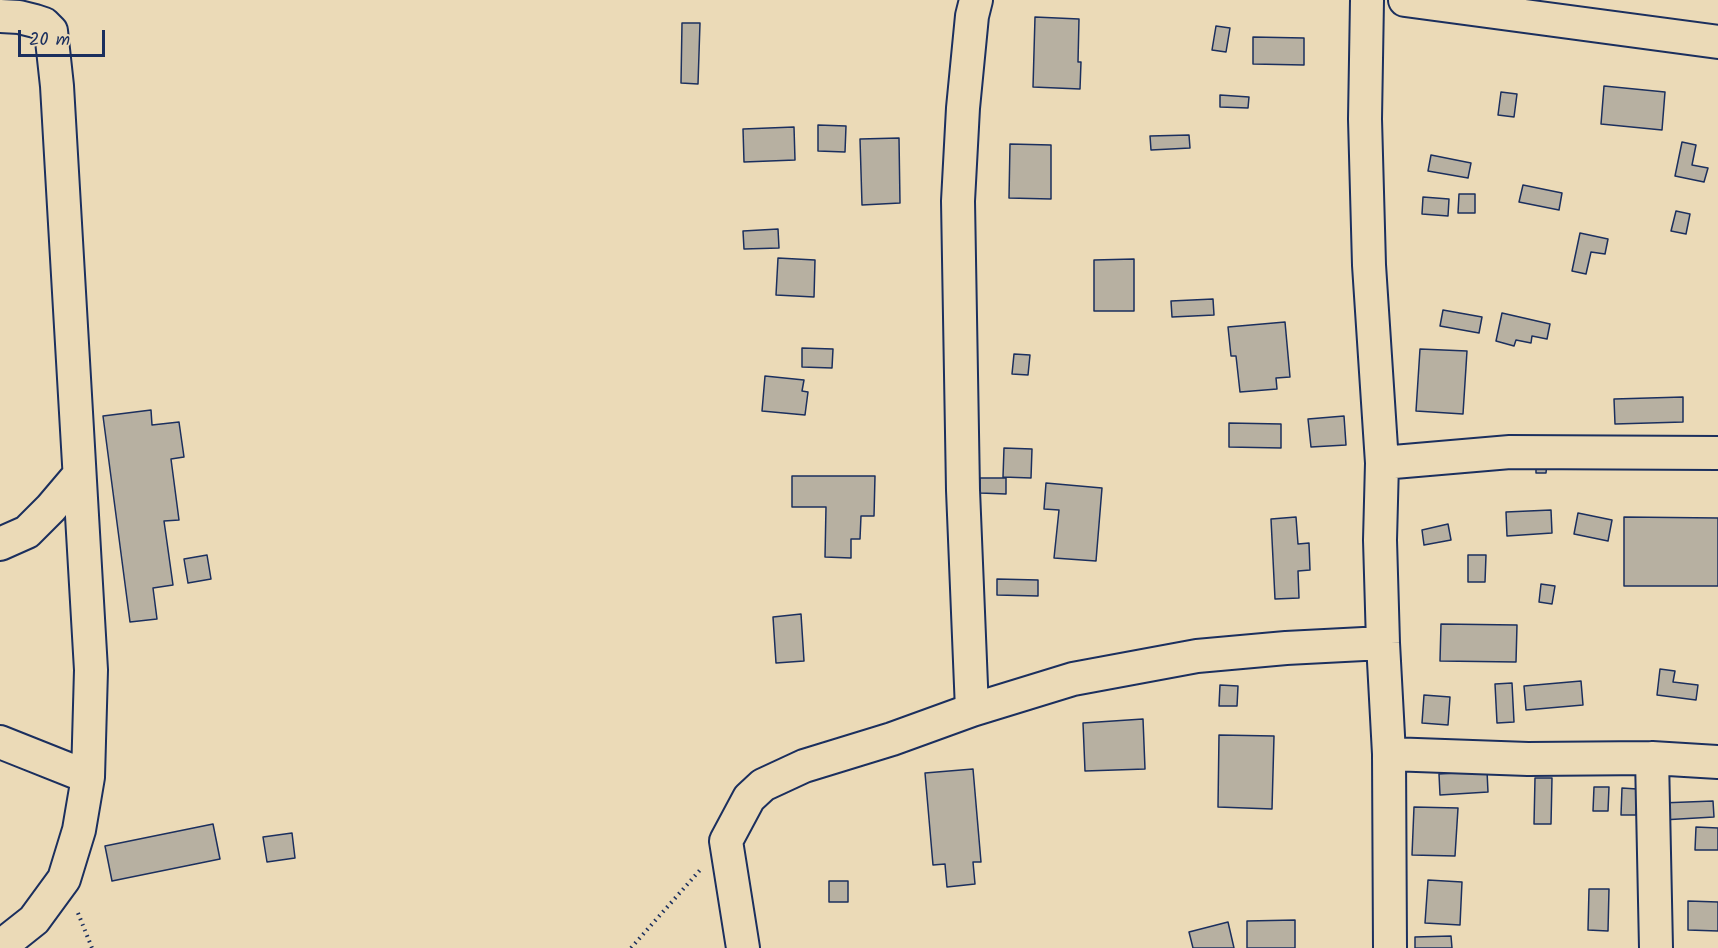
<!DOCTYPE html>
<style>
body{margin:0}
#map{position:relative;width:1718px;height:948px;overflow:hidden;background:#ebdab7;font-family:Kalam,sans-serif}
canvas{display:block}
.scale{position:absolute;left:18px;top:30px;width:87px;height:27px;box-sizing:border-box;border:3px solid #1b2f5e;border-top:0;padding-left:8px;font-size:18px;line-height:21px;white-space:nowrap;color:#1b2f5e;-webkit-text-stroke:4px #ebdab7;paint-order:stroke}
</style>
<div id="map">
<canvas width="1718" height="948"></canvas>
<div class="scale">20 m</div>
</div>
<script>
const context = document.querySelector('canvas').getContext('2d');
context.lineJoin = 'round';
function paint(path, color) { context.fillStyle = color; context.fill(path, 'evenodd'); }
function strokePath(path, color, width, dash) { context.strokeStyle = color; context.lineWidth = width; context.lineCap = dash ? 'butt' : 'round'; context.setLineDash(dash || []); context.stroke(path); }
const building = new Path2D(`
 M1035,17l44,2 -1,43h3l-1,27 -47,-2z
 M682,23h18l-2,61 -17,-1z
 M1216,26l14,2 -4,24 -14,-2z
 M1253,37l51,1v27l-51,-1z
 M1604,86l61,6 -3,38 -61,-6z
 M1501,92l16,2 -3,23 -16,-2z
 M1220,95l29,2 -1,11 -28,-1z
 M818,125l28,1 -1,26 -27,-1z
 M794,127l1,33 -51,2 -1,-33z
 M1189,135l1,13 -39,2 -1,-14z
 M899,138l1,65 -38,2 -2,-66z
 M1682,142l14,3 -4,20 16,3 -4,14 -29,-6z
 M1010,144l41,1v54l-42,-1z
 M1431,155l40,8 -3,15 -40,-7z
 M1523,185l39,8 -3,17 -40,-8z
 M1459,194h16v19h-17z
 M1423,197l26,2 -1,17 -26,-2z
 M1676,211l14,3 -4,20 -15,-3z
 M778,229l1,19 -35,1 -1,-18z
 M1580,233l28,6 -3,15 -14,-2 -5,22 -14,-3z
 M778,258l37,2 -1,37 -38,-2z
 M1134,259v52h-40v-51z
 M1213,299l1,16 -42,2 -1,-16z
 M1443,310l39,7 -3,16 -39,-7z
 M1502,313l48,11 -3,15 -15,-3 -1,7 -15,-3 -2,6 -18,-5z
 M1285,322l5,55 -14,1 1,11 -37,3 -4,-36h-5l-3,-29z
 M802,348l31,1 -1,19 -30,-1z
 M1420,349l47,2 -4,63 -47,-3z
 M1014,354l16,1 -2,20 -16,-1z
 M765,376l39,4 -2,11 6,1 -3,23 -43,-4z
 M1683,397v25l-68,2 -1,-25z
 M151,410l1,15 27,-3 5,35 -13,2 8,61 -15,1 9,64 -20,3 4,31 -27,3 -27,-206z
 M1344,416l2,29 -35,2 -3,-28z
 M1229,423l52,1v24l-52,-1z
 M1004,448l28,1 -1,29 -28,-1z
 M1536,462h11l-1,11h-10z
 M792,476h83l-1,40h-13l-1,23h-9v19l-26,-1 1,-50h-34z
 M980,478h26v16l-26,-1z
 M1046,483l56,5 -6,73 -42,-3 5,-48 -15,-1z
 M1551,510l1,23 -45,3 -1,-24z
 M1578,513l34,7 -4,21 -34,-7z
 M1296,517l2,27 11,-1 1,27 -12,1 1,27 -24,1 -4,-80z
 M1624,517l94,1v68h-94z
 M1448,524l3,16 -27,5 -2,-15z
 M207,555l4,24 -23,4 -4,-24z
 M1468,555h18l-1,27h-17z
 M997,579l41,1v16l-41,-1z
 M1541,584l14,2 -3,18 -13,-2z
 M801,614l3,47 -28,2 -3,-46z
 M1441,624l76,1 -1,37 -76,-1z
 M1660,669l15,2 -2,11 25,3 -2,15 -39,-5z
 M1581,681l2,24 -57,5 -2,-24z
 M1512,683l2,39 -17,1 -2,-39z
 M1220,685l18,1 -1,20h-18z
 M1424,695l26,2 -2,28 -26,-2z
 M1143,719l2,50 -60,2 -2,-48z
 M1219,735l55,1 -2,73 -54,-2z
 M973,769l8,93h-8l2,22 -28,3 -2,-23 -12,1 -8,-92z
 M1487,771l1,21 -48,3 -1,-21z
 M1535,778h17l-1,46h-17z
 M1594,787h15l-1,24h-15z
 M1622,788l15,1 -1,26h-15z
 M1713,801l1,16 -52,3 -1,-17z
 M1414,807l44,1 -3,48 -43,-1z
 M213,824l7,35 -108,22 -7,-35z
 M1696,827l22,1v22h-23z
 M292,833l3,25 -28,4 -4,-25z
 M1428,880l34,2 -2,43 -35,-2z
 M829,881h19v21h-19z
 M1589,889h20l-1,42 -20,-1z
 M1688,901l30,1v29l-30,-1z
 M1295,920v28h-48v-27z
 M1228,922l6,26h-41l-4,-16z
 M1451,936l1,12h-37v-11z`);
const path = new Path2D(`
 M78,913l14,35
 M631,948l69,-78`);
const street = new Path2D(`
 M1367,0l-2,119 4,146 13,198 -2,77 3,103 6,111 1,194
 M1405,0l313,42
 M0,16l19,1 16,4 9,3 7,7 6,55 34,584 -3,107 -9,53 -15,49 -30,41 -34,27
 M1382,463l128,-11 208,1
 M0,544l27,-12 24,-24 28,-33
 M972,710l-9,-220 -5,-289 5,-93 9,-92 4,-16
 M0,742l88,35
 M1389,754l139,5 124,-1 66,4
 M1652,758l4,190
 M743,948l-17,-107 23,-43 14,-13 41,-19 88,-27 80,-29 101,-31 124,-23 89,-8 97,-5`);
paint(building, '#b7b0a1');
strokePath(building, '#1b2f5e', 1.5);
strokePath(street, '#1b2f5e', 36);
strokePath(path, '#1b2f5e', 4, [1.5, 4.5]);
strokePath(street, '#ebdab7', 32);
</script>
